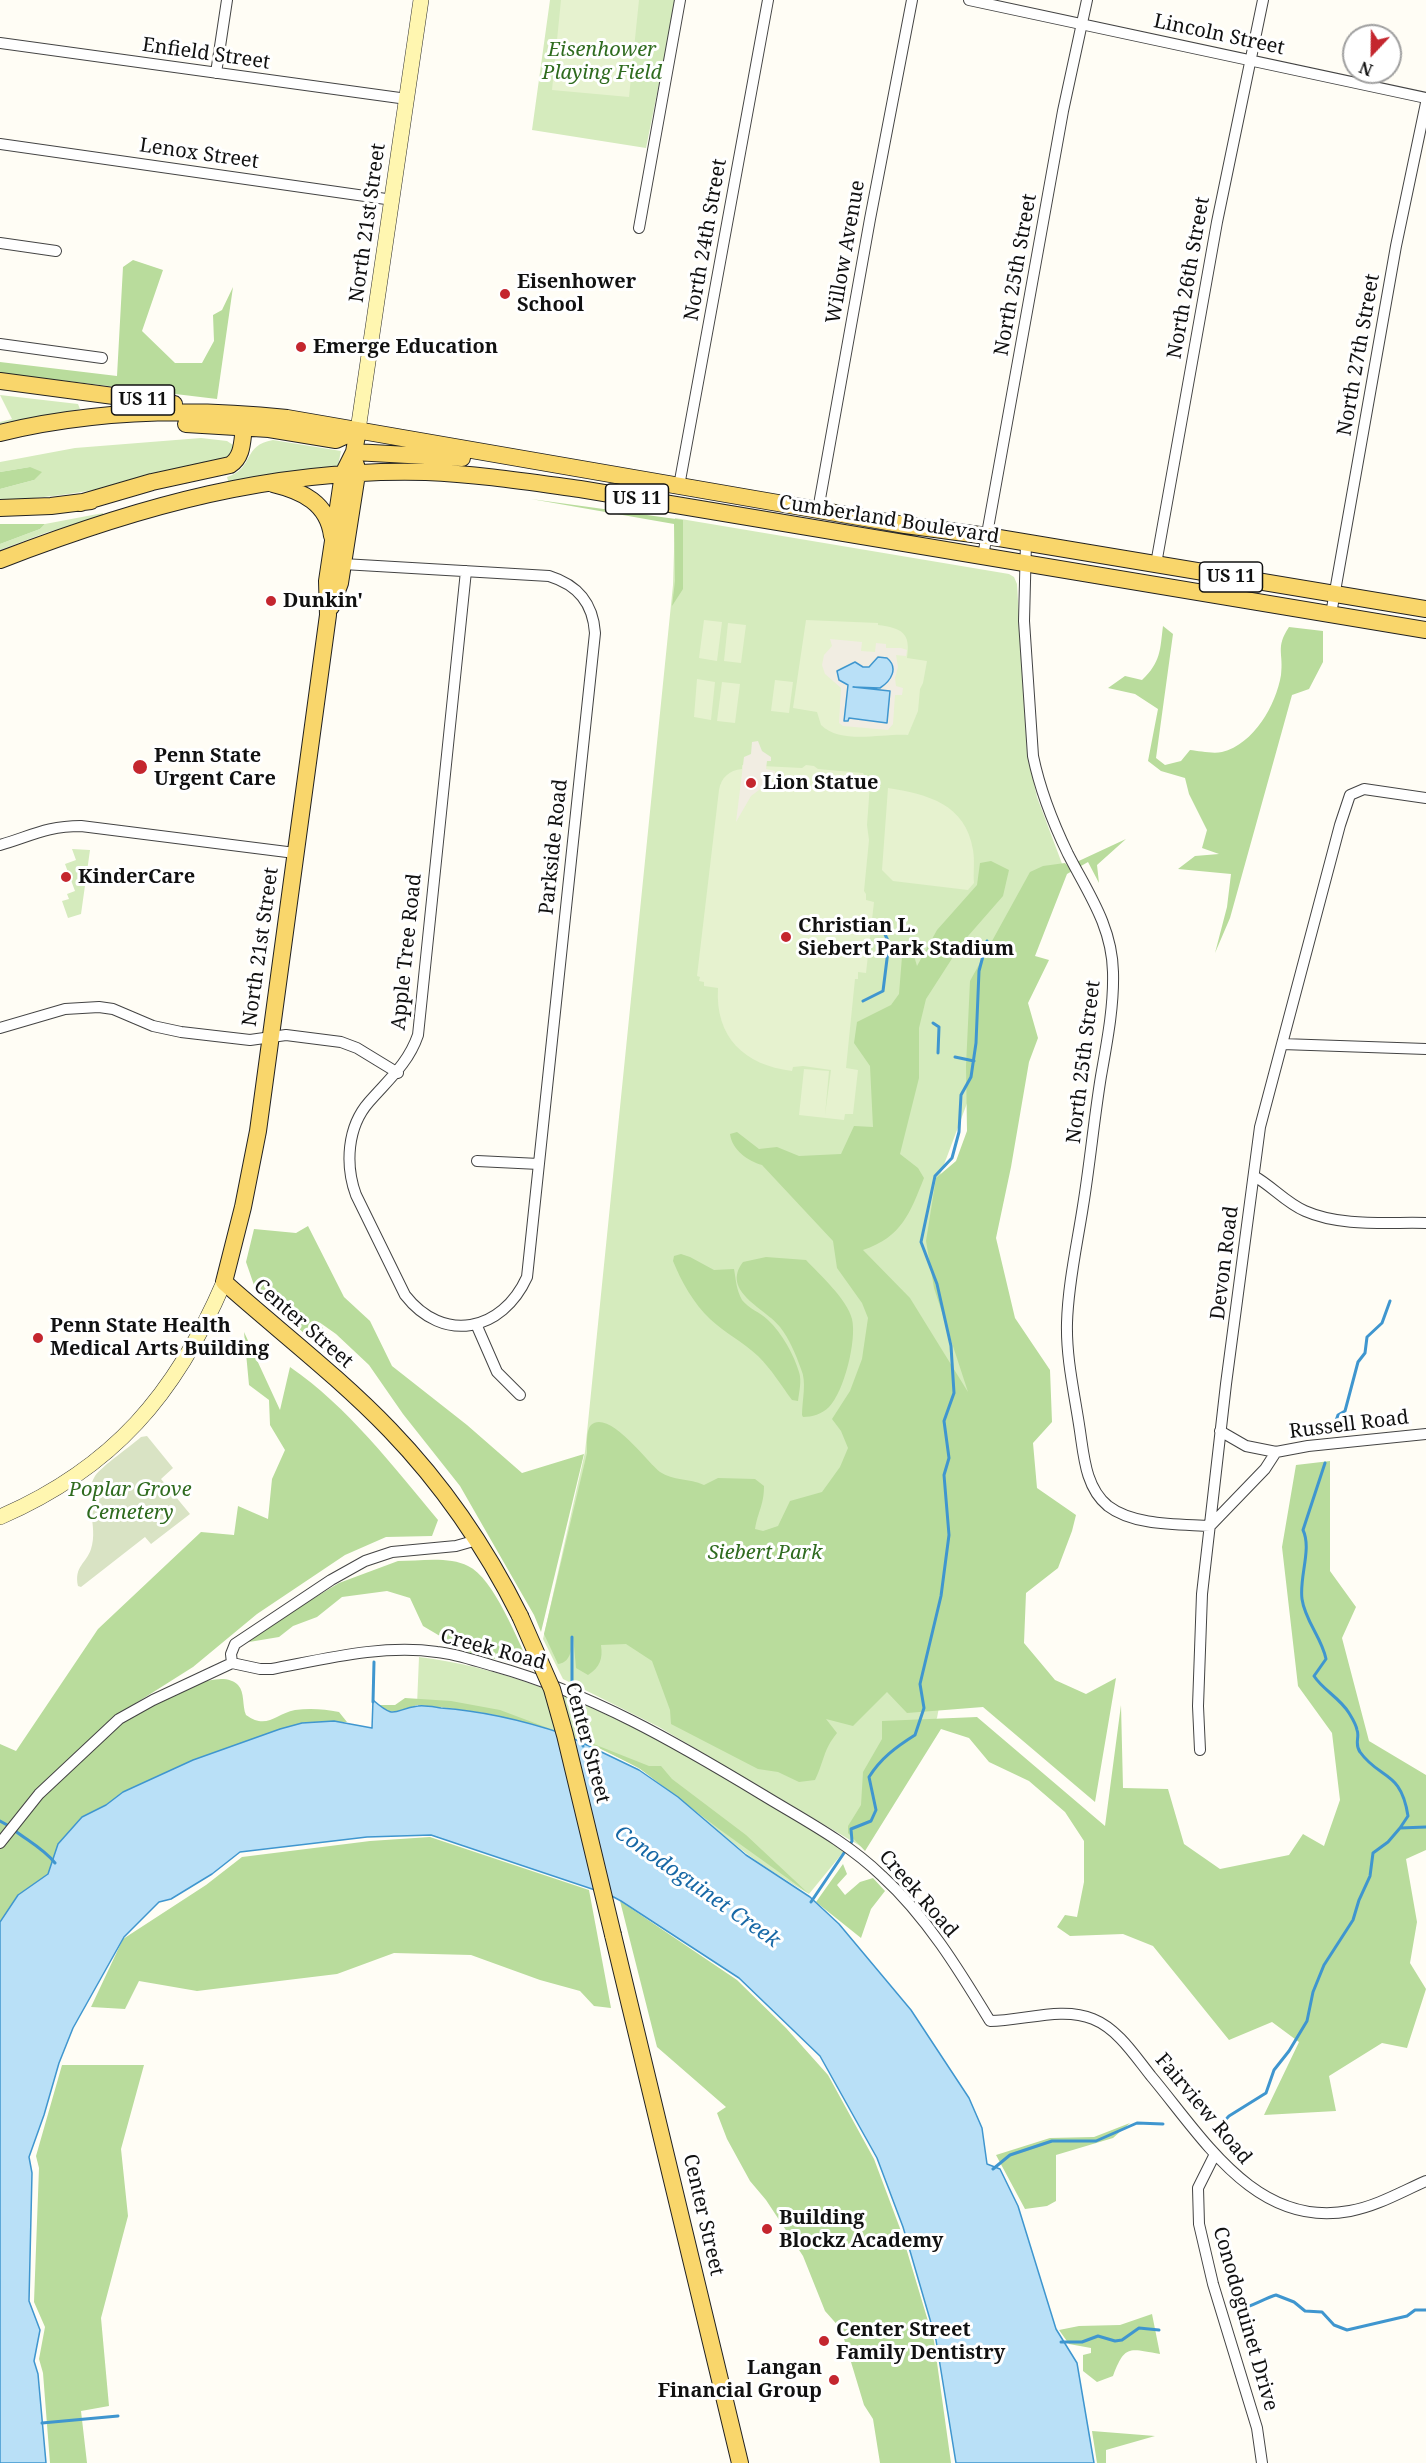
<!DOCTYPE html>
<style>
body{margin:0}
#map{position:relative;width:1426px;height:2463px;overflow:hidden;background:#fffdf5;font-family:"Noto Serif",serif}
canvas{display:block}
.north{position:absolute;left:1342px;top:24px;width:60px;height:60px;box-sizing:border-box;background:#fff;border:2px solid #a0a0a0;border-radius:50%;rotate:202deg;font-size:16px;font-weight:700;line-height:24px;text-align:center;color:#111}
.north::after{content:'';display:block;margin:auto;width:21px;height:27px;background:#c4262e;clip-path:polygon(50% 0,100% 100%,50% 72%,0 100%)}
</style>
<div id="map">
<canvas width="1426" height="2463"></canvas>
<div class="north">N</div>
</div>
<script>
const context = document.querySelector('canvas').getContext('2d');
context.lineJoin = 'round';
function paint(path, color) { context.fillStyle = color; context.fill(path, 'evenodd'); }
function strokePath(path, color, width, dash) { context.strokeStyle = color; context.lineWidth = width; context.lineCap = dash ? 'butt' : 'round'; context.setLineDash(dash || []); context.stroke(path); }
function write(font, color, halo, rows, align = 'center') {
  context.font = font + ' "Noto Serif",serif'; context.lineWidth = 6; context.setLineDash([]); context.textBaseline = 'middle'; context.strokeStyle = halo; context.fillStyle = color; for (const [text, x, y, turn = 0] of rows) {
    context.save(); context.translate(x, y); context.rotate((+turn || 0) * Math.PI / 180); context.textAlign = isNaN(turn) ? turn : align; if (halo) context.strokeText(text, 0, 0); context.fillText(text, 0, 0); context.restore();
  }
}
const green = new Path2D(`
 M550,0h126l-30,148 -114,-18z
 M0,395l78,9 2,5 -80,18v-5l12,-3z
 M201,438l26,3 6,4v5l-6,9c-75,19 -149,39 -227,41v-11l34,-9 -4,-13 -30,5v-10l75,-14z
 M273,440l68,11 -4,20 -108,13 -2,-7c28,-9 15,-32 46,-37z
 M103,513v4l-55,15 -48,18v-6l40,-15 5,-5z
 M675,518l334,56 5,3 3,7 10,167 10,46 27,72 -89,213 -36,96 42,185 -15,201 -29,154 -75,129 -203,-120 -96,-48 -20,-40 42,-187 88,-867z
 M72,849l18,1 -9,64 -13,4 -6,-17 7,-2 -2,-5 8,-3 -10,-27 11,-4z
 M419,1657c155,19 295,115 426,193l-36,44c-21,-13 -42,-25 -62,-40 -36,-27 -68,-62 -107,-85 -68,-40 -146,-58 -223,-64z`);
const forest = new Path2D(`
 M133,260l30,10 -21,61 33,32h27l12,-22 -1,-26 9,-5 11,-23 -16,112 -217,-26v-11l117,14 6,-109z
 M30,467l12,5 -8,8 -34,9v-17z
 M531,499l152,21v69l-11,17 3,-25 -1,-57z
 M0,524h45l-5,5 -40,15z
 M1163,626l10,8 -17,124 9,7 16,-4 9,-11c9,1 23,4 32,2 32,-8 54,-47 59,-77 3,-22 -6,-27 8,-48l34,4v31l-14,27 -17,6 -62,223 -15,35 12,-46 4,-33 -53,-5 17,-13 24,-2 -17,-6 5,-18 -18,-36 -4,-16 -24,-7 -13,-10 10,-52 -23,-15 -27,-6 17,-12 17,4c19,-18 18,-30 21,-54z
 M1126,839l-29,26 2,18 -11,-21 -21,12 -32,82 14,4 -21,43 10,35 -9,24 -18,105 -15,71 19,80 35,52 2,52 -19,21 4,45 39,27 -4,16 -14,37 -32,25 -2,50 31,37 31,14 30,-16 -21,124 -112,-95 -76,6 -20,-21 -34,34 -27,-7 11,14c-14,17 -13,29 -22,47l-16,2 -21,-10 -20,-3 -87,-45 -1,-14 -18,-49 -26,-17 -25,1c2,14 -1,22 -13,30l-12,-7 -3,-33c-2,11 0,27 -15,29l-14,-30 43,-181c0,-7 -1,-23 4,-28 18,-16 56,37 69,47 13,9 29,6 44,13l14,-7 37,1 9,7c0,19 -6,25 -9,43l8,2 15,-5 12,-25 32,-9 18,-25 8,-19 -7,-17 -9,-12 18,-28 12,-32 6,-41 -6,-15 -25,-35 -4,-27 -71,-76c-14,-4 -30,-15 -32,-31l7,-2 22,17 18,-2 22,9 42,-2 13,-28 19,1 -3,-61 -16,-23 3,-21 34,-17 8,-11 4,-50 9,5 5,17 20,-36 40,-45 3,-22 11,-2 18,9 -6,26 -41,47 -36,56 -7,29v50l-19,76 18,14 6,10c-14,35 -22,59 -61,72l47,48 58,94 -34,-104 -8,-47 10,-63 20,-17 11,-30 -1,-65 4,-85 60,-109 13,-6 22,-3 3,3z
 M308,1226l36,71 26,24 22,45 75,59 55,48 62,-19 -43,178 -7,-17 -74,-129 -57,-72 -34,-49 -33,-31 -17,-12 17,26 10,24 -91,-84 -9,-26 8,-33 42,4z
 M681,1254l9,3 24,13 20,-1c2,11 2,20 8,31 7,9 18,12 26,20 14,13 26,35 31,52 3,9 0,20 -1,29l-6,-1c-11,-15 -20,-30 -34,-44 -15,-14 -33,-23 -48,-37 -16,-15 -29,-38 -37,-58l1,-5z
 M766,1257l40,3c14,15 41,39 46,59 5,21 -8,73 -23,88 -7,7 -17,10 -26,10l-1,-2c0,-15 5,-33 -1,-46 -5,-14 -12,-31 -21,-42 -13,-18 -60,-35 -37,-65z
 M244,1332l36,78 10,-43c58,40 103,99 148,153l-6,16 -46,1 -41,18 -88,59 -64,53 -76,48 4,9c22,-13 95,-62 117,-39 7,7 4,21 8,30 21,15 29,-1 49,-5 15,-2 29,-1 44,2l8,10 -45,1 -22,6 -87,31 -70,32 -17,13 -24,12 -24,27 -10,30 -30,21 -18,27v-178l16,7 82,-122 103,-97 33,3 4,-29 30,13 4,-40 13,-29 -15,-25 -1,-25 -20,-15z
 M1330,1461v110l26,36 -14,31 27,103 57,34v75l-20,9 11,63 -7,41 16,26 -19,59 -25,-5 -53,33 7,35 -72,4 35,-73 -27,-20 -43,18 -76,-94 -30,-12 -53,2 -13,-9 8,-12 12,2 7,-35v-41l-19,-29 -36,-31 -40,-19 -20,-24 -28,-9 -76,122 -17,-18v-7l13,-21 2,-33 19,-33v-18l95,-4 128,109 16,-121 2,83 45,1 16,55 36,25 69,-14 14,-21 21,12 16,-46 -8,-67 -34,-47 -16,-139 14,-82z
 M398,1561c21,0 51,-5 70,5 26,12 50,75 63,102l-64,-16 -44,-26 -13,-28 -23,-7 -45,6 -25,20 -24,9 -14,11 -36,6 28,-19 68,-41z
 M405,1698l46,3 49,9 48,18 -57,-14 -40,-6 -34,-3 -19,7 -14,-1 -5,-6h16z
 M581,1739l68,27h12l11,13 74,56 62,58 -89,-64 -80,-61z
 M430,1837l159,53 22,118 -17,-2 -14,-15 -40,-11 -69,-25 -77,-2 -57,21 -140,17 -58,-10 -14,28 -34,-2 32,-68 83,-54 36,-28 128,-16z
 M843,1864l4,10 -10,11 8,10 15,-13 13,-4 12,13 -14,18 -10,29 -45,-36z
 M620,1901l117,79 49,48 42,47 46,84 27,72 33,110 17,122h-71l-7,-44 -9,-14 -23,-76 -16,-18 -22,-55 -37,-56 -16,-19 -23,-42 -10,-26 9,-6 -69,-60z
 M62,2065h82l-23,84 7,67 -27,102 8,88 -28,5 6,52h-37l-7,-90 -4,-14 6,-32 -11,-25 5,-134 -3,-12z
 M1130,2123l-17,15 -57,17v46l-9,5 -22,3 -29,-54 54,-17 44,-1z
 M1152,2314l8,40c-31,-5 -35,-10 -47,22l-16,6 -14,-11v-16l8,-2v-5l-22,-4 -10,-14 20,-4 41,-1z
 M1092,2431l63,5 -49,14v13h-9z`);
const cemetery = new Path2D(`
 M147,1436l26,32 -12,11 29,35 -39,30 -6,-7 -64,50 -3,-1c-4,-20 8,-22 13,-37 8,-23 -9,-52 4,-73 8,-11 35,-29 46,-39z`);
const pitch = new Path2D(`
 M561,0h78l-10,97 -77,-7z
 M704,620l18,2 -5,39 -18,-3z
 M806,620l72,3v2c24,3 33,8 29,33l20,3 -4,22 -3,6 -2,22 -10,24c-25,-2 -67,10 -87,-10l-4,-13 -24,-4z
 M728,623l18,2 -5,38 -17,-2z
 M697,679l18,3 -4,38 -17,-3z
 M775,680l18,2 -4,31 -18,-2z
 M722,682l18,2 -5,39 -18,-2z
 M742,765l60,3 4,-3 8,1 4,3 45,4 7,11 -3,41 2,15 -5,51 2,3v6l8,2 -8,71 -8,-1v7h-3l-9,89 12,2 -5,44h-8l-1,6 -45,-5 5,-46 25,2 -4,44 6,-45 -28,-4 -10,1 -1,4c-48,-6 -77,-34 -74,-83l-14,-2v-4l-5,-1 1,-4 -3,-1 22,-186c2,-12 10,-20 23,-21z
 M888,788c39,6 78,16 85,62 2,11 0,23 1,33l-6,7 -75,-9 -11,-11z`);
const plaza = new Path2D(`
 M830,639l32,3 -1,9 14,1 1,-9 10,1v4h15l6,2 -1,6 -10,-1 2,12 -3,11 1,8 7,2 -1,7h-7l-2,29 -5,6 -45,-4 -4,-3 2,-35 -16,-14 -3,-9 2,-10 8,-9zM882,657l9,4v16l-11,11 -27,-3 -9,36 4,-36 -8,-17 15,-6 8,5h6l3,-5z
 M758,741l4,10 9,6v4h-4l-1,8 9,2v7l-24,18 -15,26 8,-65 7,-3 1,-12z`);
const water = new Path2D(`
 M878,657l9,1c12,10 4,23 -7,30l-27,-1 37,4 -3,32 -38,-5 -1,3h-4l4,-36 -9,-5 -2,-9 18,-9 8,5h6z
 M373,1700c24,21 20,9 45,6 7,-1 16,1 23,2 42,3 84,13 123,26l40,159 -173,-58 -64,2 -127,15 -28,22 -41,25 -12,3 -35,35 -51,91 -14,35 -15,52 -15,42 3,16 -3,128 11,29 -6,31 4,13 8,89h-46v-541l18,-27 30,-21 10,-30 24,-27 24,-12 17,-13 70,-32 87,-31 22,-6 32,-2 38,7z
 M566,1735l73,35 39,27 68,58 64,42 29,27 72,86 58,88 13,30 5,36 13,5 18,37 38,123 21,34 17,100h-138l-20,-123 -33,-113 -26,-69 -57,-102 -81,-78 -118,-77 -13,-7z`);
const stream = new Path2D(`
 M863,1001l20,-10 6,-48 -6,-13
 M933,1023l6,4 -1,26
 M955,1057l19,4
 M1333,1429l5,-14 7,-4 13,-49 7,-9 2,-16 15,-14 8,-22
 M1325,1463l-22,67c9,19 -4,47 -1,69 3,22 20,39 24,60l-12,17c9,14 26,22 35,37 3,5 7,11 8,17 3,7 -3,14 3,22 20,28 41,18 48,64l-8,12
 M572,1637v49
 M576,1700l7,46
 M373,1702l1,-40
 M0,1821l9,5
 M14,1830c14,11 30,19 41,33
 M850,1845l2,-4 -1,-12 20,-8 5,-11 -7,-33c12,-19 27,-30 46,-42l9,-27 -4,-24 21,-88 8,-61 -5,-60 5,-17 -5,-37 10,-28 -3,-47 -14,-62 -16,-42 14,-66 17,-18 7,-26 2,-37 10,-18 5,-34 3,-72 8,-30
 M811,1902l35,-52
 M1215,2131l14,-15 37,-23 8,-23 15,-19 18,-30 6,-29 11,-27 29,-45 6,-20 11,-24 3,-23 15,-11 12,-14 26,-1
 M993,2169l17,-14 42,-14h44l41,-18 26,1
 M1240,2309c13,-3 23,-10 36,-14l18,7 11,9 17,1 12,13 13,5 60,-14 8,-6h11
 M1061,2342h21l16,-6 17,5 7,-1 17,-12 20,2
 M42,2423l76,-7`);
const street = new Path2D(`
 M969,0l457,98
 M0,43l407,56
 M216,73l11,-73
 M0,144l393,56
 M639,228l41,-228
 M0,243l56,8
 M0,344l102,14
 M679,486l89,-486
 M818,510l52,-291 42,-219
 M1026,542l-2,79 9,135c7,34 20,67 35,98 20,39 44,72 45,118 1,34 -6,70 -12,104 -7,43 -11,87 -18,130 -6,39 -15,78 -16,117 -1,36 8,73 13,108 4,27 6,57 28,75 26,20 71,18 102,20l55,-57 11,-17
 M983,556l80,-445 24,-111
 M343,564l206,12c29,9 44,27 46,57l-68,644c-25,55 -84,67 -122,18l-49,-100c-11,-30 -9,-68 13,-93 19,-22 39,-38 49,-67l48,-464
 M1156,564l61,-342 46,-222
 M1331,614l65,-368 30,-143
 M0,845c31,-9 47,-19 81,-19l214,27
 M0,1028l65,-19 34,-2 14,2 40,17 28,6 69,8 36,-5 55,7 16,6 41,25
 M1282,1044l144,5
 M477,1161l62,3
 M1254,1176c18,10 32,27 51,35 36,16 82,11 121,12
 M476,1324l21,48 23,23
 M1220,1431l26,15 30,6 32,-6 118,-12
 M232,1663l-1,-9 4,-10 96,-64 34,-19 27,-9 64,-6 21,-6
 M1200,1750l-2,-44 4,-112 24,-210 34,-257 80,-302 10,-30 14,-6 62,9
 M0,1843l39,-49 80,-75 34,-19 79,-37 28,6h12c53,-10 111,-25 165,-17 20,2 39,9 57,14 97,27 183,77 269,129 41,25 84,47 119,81 44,40 77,94 108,145 33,0 72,-15 103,-2 25,10 42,37 58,57 52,62 105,153 199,135 27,-5 51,-19 76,-30
 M1215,2154l-17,34 1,36 14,60 44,144 5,35`);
const secondary = new Path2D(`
 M358,430l63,-430
 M0,1517c113,-49 176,-123 224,-235`);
const primary = new Path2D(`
 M0,381l174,23
 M186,424l83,5 67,11 22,-10
 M358,430l-4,22 -11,22 -16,107 1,34 -70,516 -15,76 -19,75c55,49 115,95 166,148 53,55 96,118 130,186
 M0,433c94,-23 191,-25 287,-15l618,107 82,11 439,73
 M354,452l108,6
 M273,484c29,7 55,19 59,52
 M80,503l72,-21 78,-17c13,-8 12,-24 14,-38
 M0,508l51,-2 40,-5
 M0,560c140,-54 274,-92 426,-88 52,2 103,10 154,17l846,141
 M331,607l9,-24 17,-109 -1,-9
 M613,1935l127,528`);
const primaryBridge = new Path2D(`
 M520,1616l32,73 13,46 48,200`);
const markers = [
 [505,294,6,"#c4262e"],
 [301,347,6,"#c4262e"],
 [271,601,6,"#c4262e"],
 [140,767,8,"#c4262e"],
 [751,783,6,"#c4262e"],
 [66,877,6,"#c4262e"],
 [786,937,6,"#c4262e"],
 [38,1338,6,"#c4262e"],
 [767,2229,6,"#c4262e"],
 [824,2341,6,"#c4262e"],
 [834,2380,6,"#c4262e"]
];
const shields = [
 [143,400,63],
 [637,499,63],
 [1231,577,63]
];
const shieldNames = [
 ["US 11",143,400],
 ["US 11",637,499],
 ["US 11",1231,577]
];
const streetNames = [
 ["Lincoln Street",1219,35,12],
 ["Enfield Street",206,54,8],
 ["Lenox Street",199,154,8],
 ["North 21st Street",368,223,-82],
 ["North 24th Street",706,240,-80],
 ["Willow Avenue",846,252,-80],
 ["North 25th Street",1016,275,-80],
 ["North 26th Street",1189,278,-80],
 ["North 27th Street",1359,355,-80],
 ["Cumberland Boulevard",889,520,9],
 ["Parkside Road",554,847,-84],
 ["North 21st Street",261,947,-82],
 ["Apple Tree Road",407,952,-84],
 ["North 25th Street",1084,1062,-83],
 ["Devon Road",1225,1263,-83],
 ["Center Street",303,1324,41],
 ["Russell Road",1349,1425,-7],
 ["Creek Road",493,1650,15],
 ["Center Street",587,1743,75],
 ["Creek Road",918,1894,49],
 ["Fairview Road",1203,2109,50],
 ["Center Street",703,2215,77],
 ["Conodoguinet Drive",1245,2319,74]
];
const parkNames = [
 ["Eisenhower",602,50],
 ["Playing Field",602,73],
 ["Poplar Grove",130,1490],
 ["Cemetery",130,1513],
 ["Siebert Park",765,1553]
];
const poiNames = [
 ["Eisenhower",517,282],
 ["School",517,305],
 ["Emerge Education",313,347],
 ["Dunkin'",283,601],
 ["Penn State",154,756],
 ["Urgent Care",154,779],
 ["Lion Statue",763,783],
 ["KinderCare",78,877],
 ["Christian L.",798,926],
 ["Siebert Park Stadium",798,949],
 ["Penn State Health",50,1326],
 ["Medical Arts Building",50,1349],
 ["Building",779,2218],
 ["Blockz Academy",779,2241],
 ["Center Street",836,2330],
 ["Family Dentistry",836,2353],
 ["Langan",822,2368,"right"],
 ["Financial Group",822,2391,"right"]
];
const waterNames = [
 ["Conodoguinet Creek",697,1887,35]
];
paint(green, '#d5ebbd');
paint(forest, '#b9dc9c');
paint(cemetery, '#d9e3c4');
paint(pitch, '#e6f2cf');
paint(plaza, '#f1ede2');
paint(water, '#b9e0f7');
strokePath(water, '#3f96cf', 1.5);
strokePath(stream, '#3f96cf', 3);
strokePath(street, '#444', 12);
strokePath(secondary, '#333', 16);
strokePath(primary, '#222', 18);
strokePath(street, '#fff', 10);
strokePath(secondary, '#fff6b0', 15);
strokePath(primary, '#f9d66b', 16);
strokePath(primaryBridge, '#222', 18, []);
strokePath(primaryBridge, '#f9d66b', 16);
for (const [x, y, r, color] of markers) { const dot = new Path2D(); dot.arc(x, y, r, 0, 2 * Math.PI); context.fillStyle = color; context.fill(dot); strokePath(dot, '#fff', 2); }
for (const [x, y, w] of shields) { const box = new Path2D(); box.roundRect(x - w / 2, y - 15, w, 30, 4.5); context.fillStyle = '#fff'; context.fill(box); strokePath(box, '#111', 1.5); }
write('bold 18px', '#111', null, shieldNames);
write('20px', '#111', '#fff', streetNames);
write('italic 20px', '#2f6b1f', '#fff', parkNames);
write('bold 20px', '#111', '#fff', poiNames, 'left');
write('italic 21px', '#1768a6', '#fff', waterNames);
</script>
